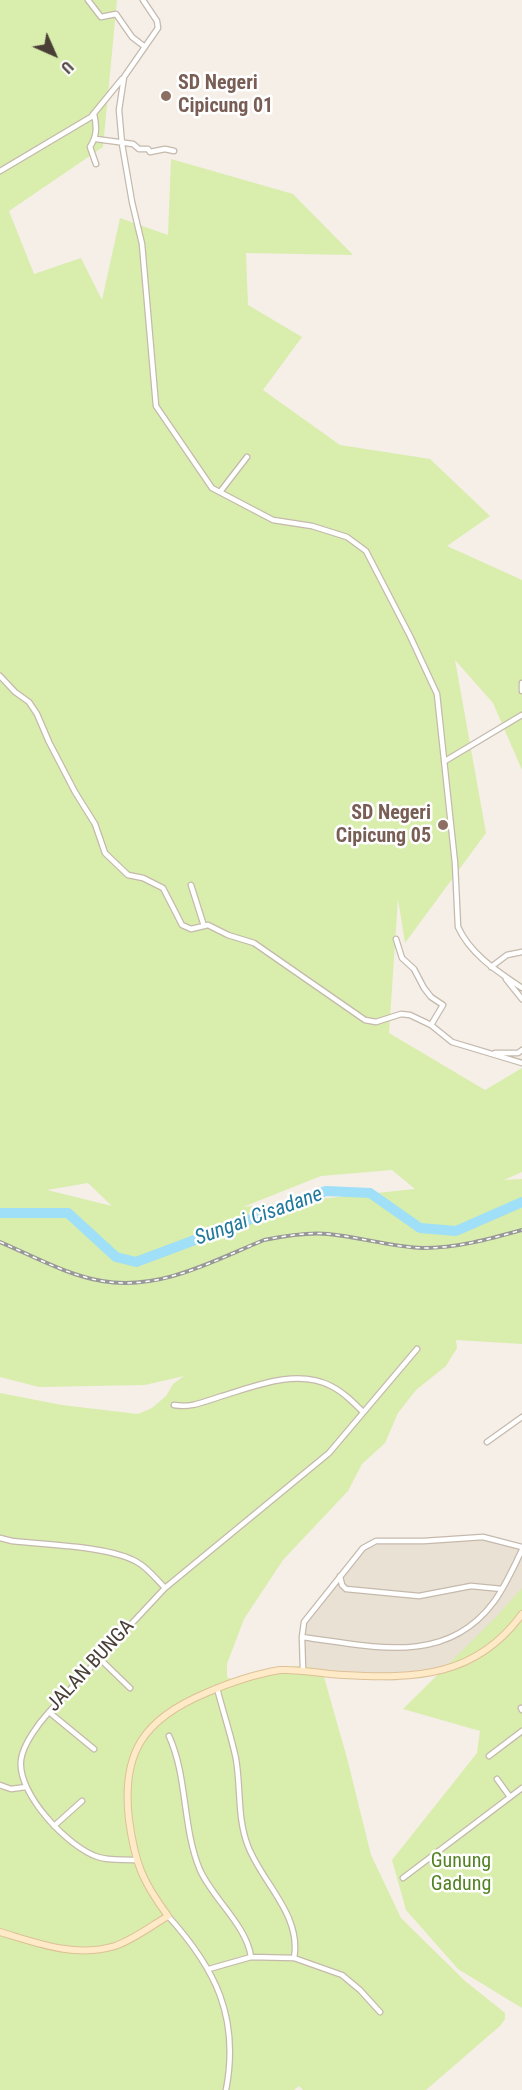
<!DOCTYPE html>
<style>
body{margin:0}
#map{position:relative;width:522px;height:2090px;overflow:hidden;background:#f5efe8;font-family:"Roboto Condensed",sans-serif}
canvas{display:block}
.north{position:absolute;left:24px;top:24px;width:60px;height:60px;-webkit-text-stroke:4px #fff;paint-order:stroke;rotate:135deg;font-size:16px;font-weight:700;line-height:24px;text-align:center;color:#4a3f36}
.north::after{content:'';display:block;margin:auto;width:21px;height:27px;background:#4a3f36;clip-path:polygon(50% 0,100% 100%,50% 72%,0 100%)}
</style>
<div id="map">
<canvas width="522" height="2090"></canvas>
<div class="north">U</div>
</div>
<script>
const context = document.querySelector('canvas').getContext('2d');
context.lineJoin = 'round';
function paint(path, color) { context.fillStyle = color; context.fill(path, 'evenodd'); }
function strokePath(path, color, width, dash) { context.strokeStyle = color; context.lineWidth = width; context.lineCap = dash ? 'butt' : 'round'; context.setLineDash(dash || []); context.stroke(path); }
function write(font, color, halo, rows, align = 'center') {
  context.font = font + ' "Roboto Condensed",sans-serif'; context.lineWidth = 5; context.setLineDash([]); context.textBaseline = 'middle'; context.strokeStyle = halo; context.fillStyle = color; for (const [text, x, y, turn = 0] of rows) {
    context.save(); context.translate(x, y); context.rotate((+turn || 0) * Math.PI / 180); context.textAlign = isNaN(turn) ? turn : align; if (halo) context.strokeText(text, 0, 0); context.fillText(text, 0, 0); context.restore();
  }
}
const residential = new Path2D(`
 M482,1538l31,7 9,5v59l-72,60 -56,12 -52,-4 -39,-7 3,-53 62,-73z`);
const green = new Path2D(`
 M0,0h117l-14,147 -94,64 25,63 47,-16 21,42 18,-82 48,17 3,-76 122,35 60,61 -107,-2 2,52 54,32 -39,53 77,55 90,14 60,57 -43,30 75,34v190l-29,-67 -38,-43 31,173 -81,110 -7,-44 -9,134 96,57 37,-22v104l-18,8 18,-1v165l-66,-4 1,8 -11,18 -30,24 -18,23 -13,30 -23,21 -14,27 -65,69 -39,59 -17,45v13l6,3c17,-5 70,-21 86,-10 2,1 4,5 5,7l23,81 24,97 30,63 64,63 40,32v6l-5,7 -74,64h-123l-4,-4 -5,4h-294v-697l62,12 76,9 14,-6 14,-12 7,-12 11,-8 -39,9 -106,2 -39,-10zM392,1170l23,19 -172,18 78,-31zM88,1183l24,23 -65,-16z
 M522,1588v420l-64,-39 -52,-59 -14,-50 85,-107 3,-22 -77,-22 93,-92z`);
const river = new Path2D(`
 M0,1213h68l48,44 20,5 190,-71 44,2 50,35 36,3 66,-29`);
const street = new Path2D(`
 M88,0l13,17 15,-3 16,23 13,10
 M143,0l14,21 1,7 -34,49 -5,33 3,34 10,58 10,42 14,162 56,82 61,32 39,6 35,11 19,14 44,85 27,58 18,169 3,64c13,28 39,44 64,61
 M94,114c3,13 3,22 -4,33l6,17
 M96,139l37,5 6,5h9l2,3 15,-3 9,2
 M0,171l91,-54 31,-38
 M220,492l27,-35
 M0,676l15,16 14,10 8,12 12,28 26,50 20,32 10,29 23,22 15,3 20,10 19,37 9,4 17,-4 20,10 26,8 111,77 11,2 25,-8 9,1 21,10 21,17 70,21
 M522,683v8
 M445,761l77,-46
 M191,885l13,41
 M396,939l6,19 12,11 10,19 7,9 12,8 -12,20
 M491,967l16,-12 15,-3
 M506,979l16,20
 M495,1053h23l4,-3
 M174,1405c17,3 29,-3 45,-8 34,-10 77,-29 112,-11 12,6 22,16 32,26
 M487,1442l35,-25
 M0,1538l12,3c33,4 98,5 125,21 11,6 19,17 28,26l-116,124c-10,11 -26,32 -28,48 -4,34 47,87 77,97 12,4 25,2 37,3
 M340,1576l2,9 4,4 73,7 52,-10 31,3
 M165,1588l164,-135 88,-104
 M302,1637c68,9 143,30 191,-34 12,-16 20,-35 29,-53
 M100,1659l30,29
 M303,1670l-1,-33 2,-15 59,-74 13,-7h48l59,-4 39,10
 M217,1688c6,24 14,47 19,71 5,29 1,59 12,87 14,37 54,69 46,112
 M521,1708l1,2
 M49,1712l45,37
 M169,1736c19,42 13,91 31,134 13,29 47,56 51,87
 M489,1756l33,-25
 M497,1779l13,18
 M0,1785l11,4 15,-2
 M54,1826l28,-25
 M403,1878l119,-90
 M168,1916c47,52 72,101 58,174
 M209,1969l42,-12 43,1 48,17 18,15 20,22`);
const secondary = new Path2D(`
 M0,1932c37,11 75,26 115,14 18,-6 36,-20 53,-30 -26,-35 -33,-53 -39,-96 -8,-68 15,-101 77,-127 23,-10 49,-19 74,-23 22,-1 42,4 64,5 72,4 132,2 178,-61`);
const rail = new Path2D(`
 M0,1242c33,14 67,33 102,39 58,10 111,-20 162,-41 20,-4 43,-8 64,-6 32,3 63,13 95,14 34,0 67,-9 99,-18`);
const markers = [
 [166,96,6,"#8d6e63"],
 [443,825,6,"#8d6e63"]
];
const educationNames = [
 ["SD Negeri",178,84],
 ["Cipicung 01",178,107],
 ["SD Negeri",431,814,"right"],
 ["Cipicung 05",431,837,"right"]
];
const streetNames = [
 ["JALAN BUNGA",91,1666,-47]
];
const parkNames = [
 ["Gunung",461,1862],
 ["Gadung",461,1885]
];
const waterNames = [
 ["Sungai Cisadane",259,1217,-20]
];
paint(residential, '#eae1d5');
paint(green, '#d9edad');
strokePath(river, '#9fdff7', 10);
strokePath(street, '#c5b9ac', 7);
strokePath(secondary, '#ddc096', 8);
strokePath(street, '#fff', 4.5);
strokePath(secondary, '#ffeac8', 6);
strokePath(rail, '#989898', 4);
strokePath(rail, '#fff', 1.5, [4.5]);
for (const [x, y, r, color] of markers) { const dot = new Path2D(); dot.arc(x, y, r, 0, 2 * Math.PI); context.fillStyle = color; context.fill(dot); strokePath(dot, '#fff', 2); }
write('bold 20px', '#785e54', '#fff', educationNames, 'left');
write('20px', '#4a3f36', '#fff', streetNames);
write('20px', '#538223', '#fff', parkNames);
write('italic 21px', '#20799d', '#fff', waterNames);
</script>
